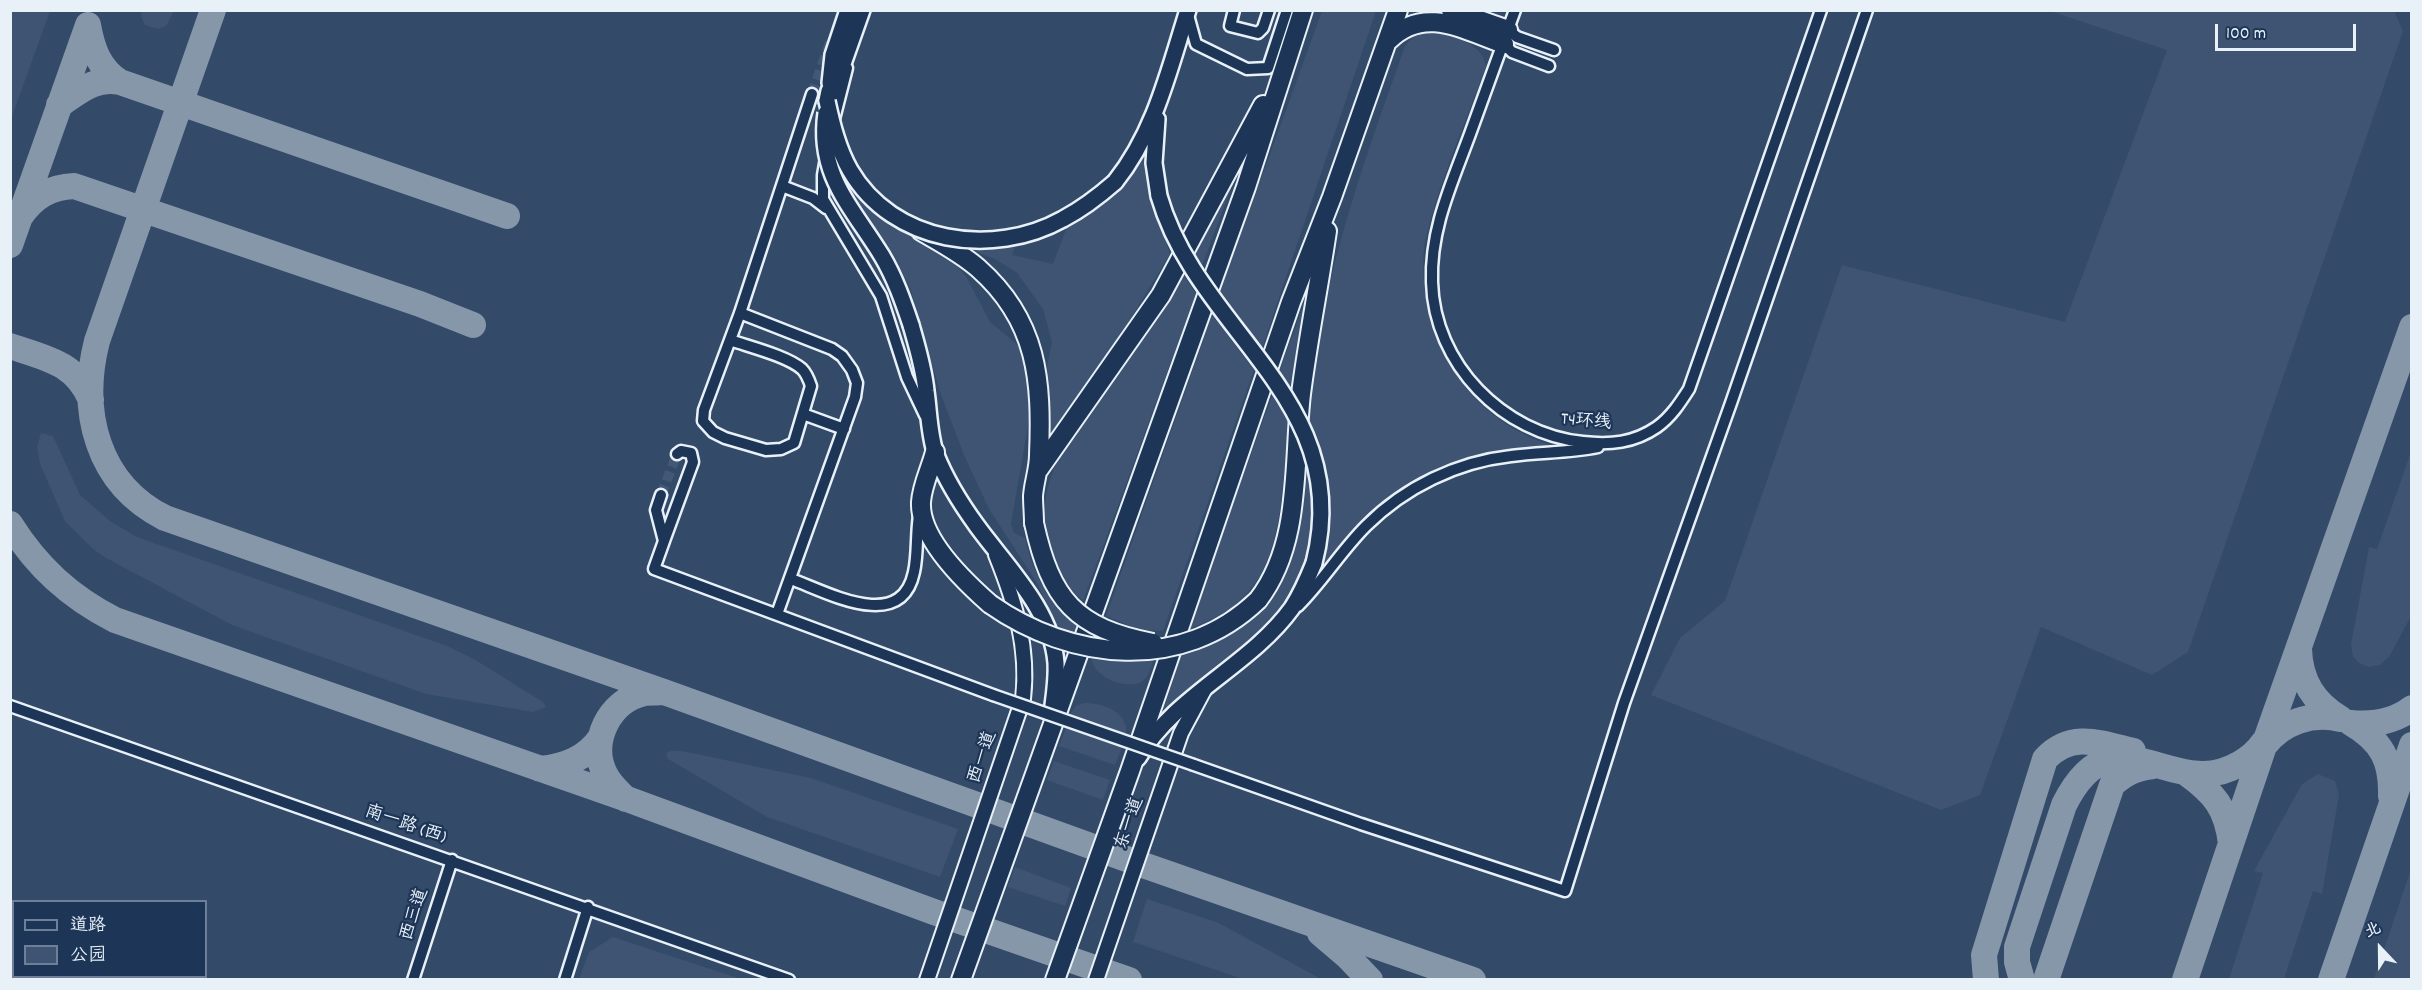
<!DOCTYPE html>
<meta charset="utf-8">
<style>
body{margin:0}
#map{position:relative;width:2422px;height:990px;overflow:hidden;background:#253d5d;font-family:Dekko,"LXGW WenKai TC",sans-serif}
canvas{display:block}
.frame{position:absolute;inset:0;border:12px solid #e8f1f8;pointer-events:none}
.legend{position:absolute;left:12px;top:900px;width:195px;height:78px;box-sizing:border-box;background:#1d3557;border:2px solid #6e8097;margin:0;padding:8px 10px;list-style:none;font-size:18px;color:#e8f1f8}
.legend li{display:flex;align-items:center;gap:12px;height:30px}
.legend b{width:30px;border:2px solid #6e8097}
.north{position:absolute;left:2350px;top:918px;width:60px;height:60px;-webkit-text-stroke:4px #1d3557;paint-order:stroke;rotate:338deg;font-size:16px;font-weight:700;line-height:24px;text-align:center;color:#e8f1f8}
.north::after{content:'';display:block;margin:auto;width:21px;height:27px;background:#e8f1f8;clip-path:polygon(50% 0,100% 100%,50% 72%,0 100%)}
.scale{position:absolute;left:2215px;top:24px;width:141px;height:27px;box-sizing:border-box;border:3px solid #e8f1f8;border-top:0;padding-left:8px;font-size:18px;line-height:21px;white-space:nowrap;color:#e8f1f8;-webkit-text-stroke:4px #1d3557;paint-order:stroke}
</style>
<div id="map">
<canvas width="2422" height="990"></canvas>
<div class="frame"></div>
<ul class="legend">
<li><b style="height:8px;background:#1d3557"></b>道路</li>
<li><b style="height:16px;background:#3e5472"></b>公园</li>
</ul>
<div class="north">北</div>
<div class="scale">100 m</div>
</div>
<script>
const context = document.querySelector('canvas').getContext('2d');
context.lineJoin = 'round';
function paint(path, color) { context.fillStyle = color; context.fill(path, 'evenodd'); }
function strokePath(path, color, width, dash) { context.strokeStyle = color; context.lineWidth = width; context.lineCap = dash ? 'butt' : 'round'; context.setLineDash(dash || []); context.stroke(path); }
function write(font, color, halo, rows, align = 'center') {
  context.font = font + ' Dekko,"LXGW WenKai TC",sans-serif'; context.lineWidth = 4.5; context.setLineDash([]); context.textBaseline = 'middle'; context.strokeStyle = halo; context.fillStyle = color; for (const [text, x, y, turn = 0] of rows) {
    context.save(); context.translate(x, y); context.rotate((+turn || 0) * Math.PI / 180); context.textAlign = isNaN(turn) ? turn : align; if (halo) context.strokeText(text, 0, 0); context.fillText(text, 0, 0); context.restore();
  }
}
const built = new Path2D(`
 M10,11h2401v968h-2400zM14,902h192v74h-192z`);
const green = new Path2D(`
 M11,10l39,1 -39,108 -1,-108z
 M142,11v-1l32,1 -8,15 -8,3 -13,-4 -4,-8z
 M1322,11h54l-115,340 -43,-54z
 M2050,11h344l9,20 -215,621 -36,23 -111,-48 -61,168 -39,15 -290,-115 29,-57 45,-37 117,-336 223,57 102,-272z
 M1434,30c20,8 48,12 52,36 -20,56 -49,120 -61,177 -3,17 -2,37 1,54 11,70 57,126 124,148v2c-101,4 -167,41 -227,121l-3,-2c10,-37 11,-74 0,-112 -3,-11 -12,-23 -12,-34 -1,-17 5,-37 7,-54 14,-111 53,-215 90,-320 8,-10 15,-15 29,-16z
 M1146,142l3,50 21,62 -58,95 -64,89 1,-25 -2,-47 5,-24 -9,-33 -26,-36 -22,-14 -35,-13h37l19,-2 -4,11 41,9 14,-37 24,-19z
 M841,170l8,14 19,22 87,57 12,15 23,44 29,24 12,34v29l-20,115 3,9 11,5c7,34 23,64 52,85l-4,13 -12,-2 -24,-51 -48,-74 -25,-54 -23,-60 -30,-105 -16,-32 -47,-69 -10,-18z
 M1236,171l1,2 -37,98 -8,-14z
 M1182,273l14,21 -113,307c-44,-39 -50,-100 -20,-150 14,-25 33,-48 49,-71 24,-36 47,-71 70,-107z
 M1309,290l-16,108 -15,-23z
 M1212,315l42,55 -91,261 -22,-1 -35,-14z
 M1272,396c5,8 15,19 17,28 2,9 -5,47 -6,59 -7,72 -20,121 -95,146z
 M41,433l12,3 27,59 30,26 27,16 310,109 27,13 69,43 3,5 -13,5 -107,-18 -194,-69 -126,-67 -13,-9 -28,-28 -25,-57 -3,-17z
 M1301,450c6,17 12,35 12,53 3,45 -16,94 -49,125 -14,14 -31,26 -46,38 -17,14 -33,33 -54,42l17,-54c113,-38 116,-99 120,-204z
 M2411,452v164l-22,41 -9,8 -11,2 -10,-4 -6,-7 -2,-11 18,-98 8,2z
 M1092,656l42,3 20,-2c-2,7 -4,18 -10,23 -14,12 -55,-3 -52,-24z
 M1084,703c19,-1 46,10 42,32l-56,-20 6,-9z
 M1066,728l56,19 -7,18 -56,-19z
 M670,751h12l129,27 147,51 -18,48 -173,-60 -99,-58 -2,-5z
 M1054,761l56,19 -7,20 -56,-20z
 M2318,774l17,7 4,14 -17,99 -9,-3 -29,88h-55l34,-106 -9,-2 48,-87z
 M1015,867l56,21 -6,18 -57,-19z
 M2411,869v110h-37z
 M1147,899l72,24 102,56h-78l-110,-37z
 M613,937l128,42h-162l10,-27z`);
const taxiway = new Path2D(`
 M213,10l-116,331c-18,71 0,143 68,177l499,174 482,174 327,114
 M88,25c4,23 11,44 32,57l387,134
 M59,105c20,-13 35,-28 61,-23
 M20,217c13,-20 30,-30 54,-31l346,118 53,21
 M10,245l78,-220
 M10,346c35,12 65,16 81,54
 M10,524c27,43 60,73 105,96l512,179 307,113 195,68
 M2351,723c31,18 41,38 40,73
 M2351,723c21,2 43,-1 61,-15
 M2264,746c18,-24 48,-34 77,-27 -27,-16 -41,-38 -42,-70
 M540,769c25,-3 46,-10 61,-32
 M2186,773c28,20 41,35 45,71
 M626,799c-8,-8 -16,-14 -21,-25 -16,-32 4,-73 39,-81 6,-1 13,0 19,-1
 M1320,933l27,23 23,24
 M1986,980l-2,-25 61,-196c26,-28 55,-16 88,-8
 M2022,980l-5,-18v-15l47,-142c50,-101 108,-1 175,-41 9,-5 18,-12 24,-21
 M2046,980l66,-195c13,-12 24,-17 41,-19
 M2185,980l82,-243 145,-410
 M2331,980l81,-235`);
const minorTunnel = new Path2D(`
 M812,94l18,-52
 M661,495l16,-41`);
const minor = new Path2D(`
 M1234,10l-4,16 28,7 5,-5 6,-18
 M1515,10c-15,42 -30,83 -45,124 -18,49 -40,95 -38,148 2,82 71,152 151,160 27,3 51,1 74,-15 14,-10 23,-24 32,-38l132,-379
 M1188,15l8,29 51,25 21,-1 19,-58
 M1508,30l9,7 37,13
 M1504,44l8,8 37,14
 M833,123l14,-55
 M826,158l-3,17v24l58,97 26,81 18,38
 M782,186l31,12 13,10
 M740,313l92,36 10,7 10,14 5,13 -2,14 -78,217
 M730,340c20,7 57,16 72,29 5,5 7,11 9,17l-17,57 -13,6 -15,1 -41,-12 -12,-6 -10,-11 1,-11 36,-97 72,-219
 M803,414l41,15
 M661,495l-5,15 8,31 29,-79 -2,-9 -10,-2 -4,3
 M664,541l-10,28 339,126
 M791,579c36,13 110,55 123,-7 4,-18 2,-38 5,-56
 M1298,606c25,-25 43,-55 68,-80 39,-39 91,-64 145,-70 29,-4 58,-3 87,-9
 M10,706l779,274
 M1194,765l167,59 204,67 59,-188 107,-300 136,-393
 M10,921l4,1
 M175,976l9,4
 M413,980l39,-120
 M565,980l23,-73`);
const tertiary = new Path2D(`
 M927,980l96,-281c6,-51 -8,-97 -27,-144
 M1096,980l85,-247 23,-43`);
const secondary = new Path2D(`
 M830,83l3,-28 15,-45
 M827,101l2,-10 15,-30 18,-51
 M1157,119l-3,44 5,33
 M1115,182c40,-50 54,-112 73,-172
 M911,325c6,21 13,44 15,66 3,21 3,44 10,64 10,25 25,49 41,71 29,40 75,84 79,137 1,17 -2,34 -4,50
 M1138,758c37,-63 112,-92 154,-150 9,-14 16,-30 22,-45`);
const primary = new Path2D(`
 M1451,10l57,20
 M1389,40c36,-35 74,-10 115,4
 M921,231c19,11 40,22 57,37 60,53 64,113 61,187 0,14 -5,27 -6,41 0,9 1,18 1,27
 M935,452c-4,16 -13,33 -14,50 -2,36 44,80 69,102
 M1039,469l122,-174 102,-190
 M1258,600c44,-57 35,-137 43,-206 7,-55 18,-109 26,-163
 M961,980l285,-793 57,-177
 M1055,980l75,-209 161,-469 41,-105 66,-187`);
const minorBridge = new Path2D(`
 M993,695l201,70`);
const secondaryBridge = new Path2D(`
 M827,101c5,23 11,48 23,69 43,74 143,88 213,49 19,-10 36,-23 52,-37
 M826,113c-9,62 26,94 56,143 13,22 21,45 29,69
 M1159,196c39,137 197,204 155,367`);
const primaryBridge = new Path2D(`
 M1034,523c17,77 41,105 119,120
 M990,604c81,57 192,69 268,-4`);
const streetNames = [
 ["T4环线",1586,423,5],
 ["西一道",984,758,-71],
 ["东一道",1131,824,-71],
 ["南一路 (西)",405,826,19],
 ["西三道",416,915,-72]
];
paint(built, '#334a68');
paint(green, '#3e5472');
strokePath(taxiway, '#8697aa', 26);
strokePath(minorTunnel, '#425874', 10, [10, 5]);
strokePath(minor, '#e8f1f8', 15);
strokePath(tertiary, '#e8f1f8', 18);
strokePath(secondary, '#e8f1f8', 20);
strokePath(primary, '#e8f1f8', 22);
strokePath(minor, '#1d3557', 10);
strokePath(tertiary, '#1d3557', 14);
strokePath(secondary, '#1d3557', 15);
strokePath(primary, '#1d3557', 18);
strokePath(minorBridge, '#e8f1f8', 15, []);
strokePath(secondaryBridge, '#e8f1f8', 20, []);
strokePath(primaryBridge, '#e8f1f8', 22, []);
strokePath(minorBridge, '#1d3557', 10);
strokePath(secondaryBridge, '#1d3557', 15);
strokePath(primaryBridge, '#1d3557', 18);
write('18px', '#e8f1f8', '#1d3557', streetNames);
</script>
